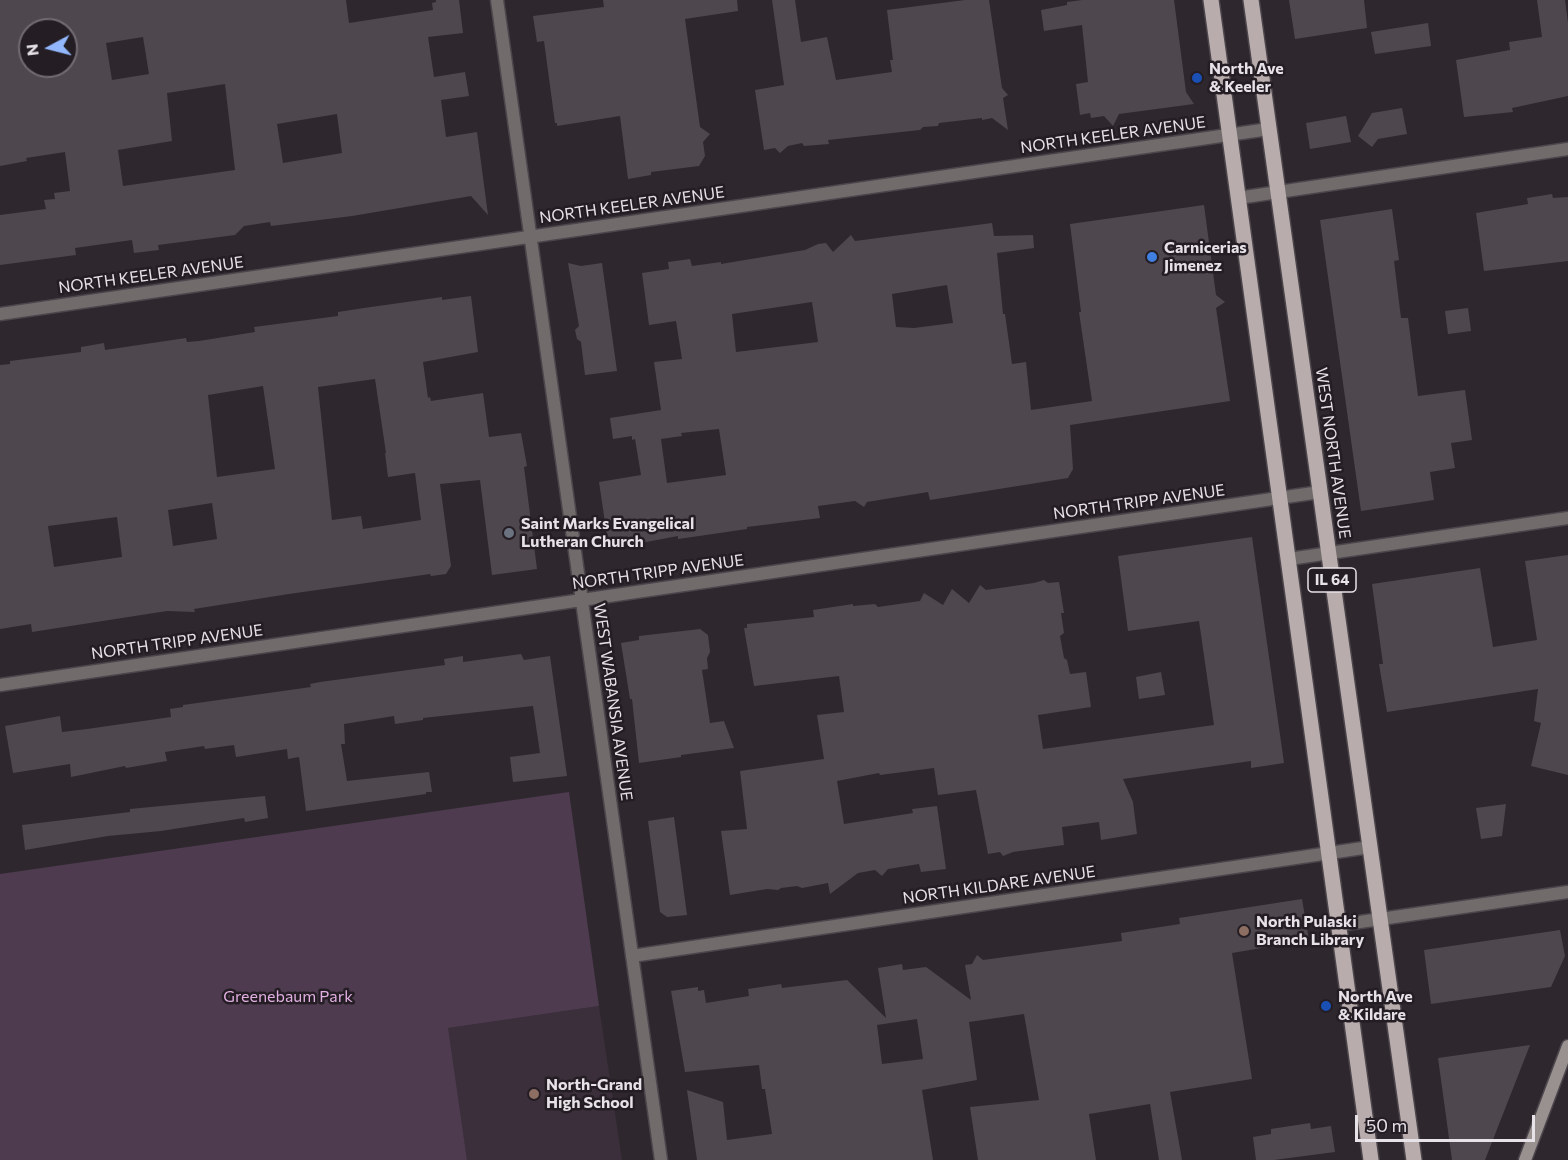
<!DOCTYPE html>
<style>
body{margin:0}
#map{position:relative;width:1568px;height:1160px;overflow:hidden;background:#2e282e;font-family:Commissioner,sans-serif}
canvas{display:block}
.north{position:absolute;left:18px;top:18px;width:60px;height:60px;box-sizing:border-box;background:#241e24;border:2px solid #726c72;border-radius:50%;rotate:263deg;font-size:16px;font-weight:700;line-height:24px;text-align:center;color:#e7e2e7}
.north::after{content:'';display:block;margin:auto;width:21px;height:27px;background:#92b7fd;clip-path:polygon(50% 0,100% 100%,50% 72%,0 100%)}
.scale{position:absolute;left:1355px;top:1115px;width:180px;height:27px;box-sizing:border-box;border:3px solid #e7e2e7;border-top:0;padding-left:8px;font-size:18px;line-height:21px;white-space:nowrap;color:#e7e2e7;-webkit-text-stroke:4px #241e24;paint-order:stroke}
</style>
<div id="map">
<canvas width="1568" height="1160"></canvas>
<div class="north">N</div>
<div class="scale">50 m</div>
</div>
<script>
const context = document.querySelector('canvas').getContext('2d');
context.lineJoin = 'round';
function paint(path, color) { context.fillStyle = color; context.fill(path, 'evenodd'); }
function strokePath(path, color, width, dash) { context.strokeStyle = color; context.lineWidth = width; context.lineCap = dash ? 'butt' : 'round'; context.setLineDash(dash || []); context.stroke(path); }
function write(font, color, halo, rows, align = 'center') {
  context.font = font + ' Commissioner,sans-serif'; context.lineWidth = 5; context.setLineDash([]); context.textBaseline = 'middle'; context.strokeStyle = halo; context.fillStyle = color; for (const [text, x, y, turn = 0] of rows) {
    context.save(); context.translate(x, y); context.rotate((+turn || 0) * Math.PI / 180); context.textAlign = isNaN(turn) ? turn : align; if (halo) context.strokeText(text, 0, 0); context.fillText(text, 0, 0); context.restore();
  }
}
const built = new Path2D(`
 M599,1006l23,154h-155l-20,-132z`);
const green = new Path2D(`
 M569,792l30,214 -151,22 19,132h-467v-286z`);
const building = new Path2D(`
 M0,0h346l3,23 84,-13 -1,-7 4,-1v-2h23l4,33 -35,4 6,40 31,-5 4,24 -28,4 5,37 31,-5 11,83 -17,-19 -119,20 -81,10 -1,-4 -26,4 -9,9 -77,10 1,5 -25,3 -2,-13 -57,8 1,7 -76,10v-50l46,-6 -2,-9 11,-1 -1,-6 16,-2 -5,-39 -39,6 1,3 -27,5zM30,30h36v36h-36zM143,37l6,37 -37,6 -6,-37zM225,84l10,86 -112,16 -5,-36 54,-9 -5,-48zM337,114l5,39 -59,10 -6,-39z
 M603,0h134l1,11 -53,8 15,108 10,7 -7,8 2,14 -6,10 -48,6v3l-23,4 -8,-63 -63,10v-3h-2l-11,-82 -7,1 -4,-26 71,-9z
 M772,0h23l6,42 26,-5 9,43 56,-8 -2,-12h3l-6,-50 78,-10h24l13,88 6,7 -5,3 5,32 -16,-12 -10,2v-2l-43,5 -1,3 -15,1 -3,3 -92,10 1,4 -25,2 -2,-3 -14,3 -8,7 -5,-5 -11,2 -9,-60 29,-5z
 M1082,0h92l12,92 8,12 -75,10 -6,12 -9,-10 -13,2 -1,-5 -10,2 -4,-31 12,-2 -6,-57 -38,6 -3,-21 26,-5v-3z
 M1289,0h75l3,28 -72,11z
 M1537,0h28l3,23v73l-56,12 1,4 -49,5 -8,-57 54,-10 -1,-8 33,-5z
 M1428,23l3,23 -56,8 -4,-22z
 M1402,108l5,26 -29,5 -6,8 -14,-11 14,-23z
 M1346,116l5,26 -41,7 -4,-26z
 M1552,194l1,4 15,-1v64l-84,10 -8,-58 52,-9 -1,-6z
 M1204,205l12,90 9,7 -9,6 14,93 -160,24 3,44 -5,9 -138,22 -2,-8 -61,10 -3,5 -9,-6 -37,5 2,12 -73,9v2l-41,6 -28,4v-3l-69,13 -10,-67 42,-7 -6,-36 -3,1v-4l-19,3 -3,-21 51,-8 -7,-48 28,-3 -6,-38 -27,4 -7,-52 27,-4 -1,-7 22,-3 2,7 29,-4v2l84,-14 13,-6 8,-1 7,9 18,-17 4,6 137,-18 2,13 39,-1 1,13 -37,5 6,61h2l7,50 14,-2 5,48 61,-9 -13,-89h2l-11,-88zM947,285l6,38 -39,5 -18,-1 -4,-33zM812,302l6,40 -82,10 -4,-38zM719,429l7,46 -59,8 -6,-44 21,-3 -1,-3z
 M1392,209l7,51 -5,1 7,57h7l10,78 47,-6 7,50 -21,3 4,25 -25,4 4,28 -73,11 -41,-291z
 M568,263l13,3 21,-3 15,108 -32,4 -4,-33 -4,-3 -2,-9 4,-4z
 M471,296l7,56 -55,10 5,36 2,-1 1,4 52,-8 6,44 32,-4 6,33 -3,1 13,102 -45,6 -12,-95 -40,4 11,82 -5,8 -15,2 -1,-2 -141,20 -95,15 1,3 -28,-1 -135,21 -1,-8 -31,5v-264l10,-1v-3l71,-9v-5l23,-4 1,7 81,-12 1,4 12,-1 56,-9 -1,-5 84,-11v-4l26,-4 78,-11v3zM375,379l11,74h-1l3,24 27,-4 6,47 -58,9 -2,-13 -29,4 -14,-133zM263,386l12,83 -58,8 -9,-82zM212,503l5,36 -44,7 -5,-36zM117,517l5,40 -68,10 -6,-41z
 M1468,308l3,23 -23,3 -3,-23z
 M1252,537l32,226 -33,5v-7l-128,18 10,23 4,32 -36,6 -2,-18 -37,5 2,18 -51,7 -10,4 -3,-4 -12,2 -12,-64 -38,5 -4,-27 -54,7 -1,-2 -42,8 7,43 69,-11 -1,-4 25,-3 9,63 -25,3 -2,-8 -31,5 -6,7 -7,-6 -17,3 -28,21 -2,-11 -26,5 -5,-2 -16,2 -3,2 -11,-1 -37,6 -9,-64 26,-2 -7,-58 84,-12 -7,-44 27,-3 -5,-36 -85,10 -10,-58h3v-4l67,-7 -1,-7 40,-6v2l22,-2 3,3 42,-6 4,-8 19,12 9,-16 17,14 11,-18 6,5 48,-7 10,-3 4,3 11,-1 5,31h-3l3,20 -4,3 4,22 3,2 3,14 16,-2 5,35 -53,8 5,34 171,-24 -15,-104 -71,10 -10,-75z
 M1568,555v220l-37,-9 10,-43 -7,-2 4,-32 -151,23 -8,-48h4l-11,-80 108,-16 13,79 44,-7 -12,-79z
 M700,629l8,6 2,17 -3,6 1,11 -6,1 8,53 14,-2 10,27 -53,7v2l-42,6 -7,-64h-2l-9,-56 18,-3v-4z
 M521,654l3,6 26,-4 17,120 -54,6 -3,-25 30,-4 -7,-47 -110,12v2l-28,4 -1,-8 -50,8 1,20h-4l6,37 82,-9 3,20h-6v2l-120,17 -7,-54 -11,2 -1,-10 -51,8 -2,-12 -29,4 -1,-3 -39,6 2,9 -41,7 -1,-2 -54,11 -1,-13 -57,9 -8,-47 55,-10 2,16 25,-3 84,-12 -1,-8 13,-2v-2l128,-18 -1,-3 10,-2 125,-17 -1,-6 19,-3v6z
 M1161,672l4,23 -26,4 -3,-22z
 M265,796l3,22 -23,4 -1,-4 -83,13 -53,5 -83,14 -3,-25 108,-13v-3z
 M1506,804l-4,32 -21,3 -5,-31z
 M674,817l13,98 -20,2 -7,-5 -12,-91z
 M1302,899l7,41 -77,13 20,126 -82,13 12,68h-23l-9,-56 -61,10 7,46h-118l-8,-53 69,-7 -15,-86 -55,8 8,58 -55,10 11,70h-236l-10,-70 36,12 4,38 45,-6 -7,-45h-3l-3,-24 -74,7 -14,-81 27,-4v4l6,-1 2,13 43,-7 -1,-7 33,-5 1,4 65,-8 39,38 -8,-50 24,-4 1,6 23,-3 45,33 -6,-35 7,-1 5,-9 6,5 139,-19 -1,-8 59,-9 -1,-6zM917,1019l6,40 -41,5 -5,-39z
 M1560,930l5,26 -14,31 -120,17 -7,-54z
 M1530,1045l-45,115h-33l-14,-102z
 M1310,1123l1,6 20,-3 4,26 -61,8h-18l-3,-23 18,-3v-5z`);
const street = new Path2D(`
 M497,0l164,1160
 M1238,198l330,-49
 M0,314l1269,-185
 M1289,559l279,-41
 M0,685l1320,-193
 M1339,925l229,-33
 M632,956l738,-109`);
const secondary = new Path2D(`
 M1525,1160l43,-114`);
const primary = new Path2D(`
 M1211,0l160,1160
 M1251,0l163,1160`);
const markers = [
 [1197,78,6,"#1a4fb4"],
 [1152,257,6,"#3f7fe0"],
 [509,533,6,"#6b7280"],
 [1244,931,6,"#8d6e63"],
 [1326,1006,6,"#1a4fb4"],
 [534,1094,6,"#8d6e63"]
];
const shields = [
 [1332,580,48]
];
const shieldNames = [
 ["IL 64",1332,580]
];
const poiNames = [
 ["North Ave",1209,69],
 ["& Keeler",1209,87],
 ["Carnicerias",1164,248],
 ["Jimenez",1164,266],
 ["Saint Marks Evangelical",521,524],
 ["Lutheran Church",521,542],
 ["North Pulaski",1256,922],
 ["Branch Library",1256,940],
 ["North Ave",1338,997],
 ["& Kildare",1338,1015],
 ["North-Grand",546,1085],
 ["High School",546,1103]
];
const streetNames = [
 ["NORTH KEELER AVENUE",1113,135,-8],
 ["NORTH KEELER AVENUE",632,205,-8],
 ["NORTH KEELER AVENUE",151,275,-8],
 ["WEST NORTH AVENUE",1333,453,82],
 ["NORTH TRIPP AVENUE",1139,502,-8],
 ["NORTH TRIPP AVENUE",658,572,-8],
 ["NORTH TRIPP AVENUE",177,642,-8],
 ["WEST WABANSIA AVENUE",613,702,82],
 ["NORTH KILDARE AVENUE",999,885,-8]
];
const parkNames = [
 ["Greenebaum Park",288,997]
];
paint(built, '#3a2f3a');
paint(green, '#4e3b4f');
paint(building, '#4e474e');
strokePath(street, '#4c464c', 15);
strokePath(secondary, '#4c464c', 15);
strokePath(primary, '#4c464c', 18);
strokePath(street, '#716c6b', 12);
strokePath(secondary, '#999190', 12);
strokePath(primary, '#b8adac', 15);
for (const [x, y, r, color] of markers) { const dot = new Path2D(); dot.arc(x, y, r, 0, 2 * Math.PI); context.fillStyle = color; context.fill(dot); strokePath(dot, '#241e24', 2); }
for (const [x, y, w] of shields) { const box = new Path2D(); box.roundRect(x - w / 2, y - 12, w, 24, 4.5); context.fillStyle = '#241e24'; context.fill(box); strokePath(box, '#e7e2e7', 1.5); }
write('bold 15px', '#e7e2e7', null, shieldNames);
write('bold 16px', '#e7e2e7', '#241e24', poiNames, 'left');
write('16px', '#e7e2e7', '#241e24', streetNames);
write('16px', '#e2afe3', '#241e24', parkNames);
</script>
